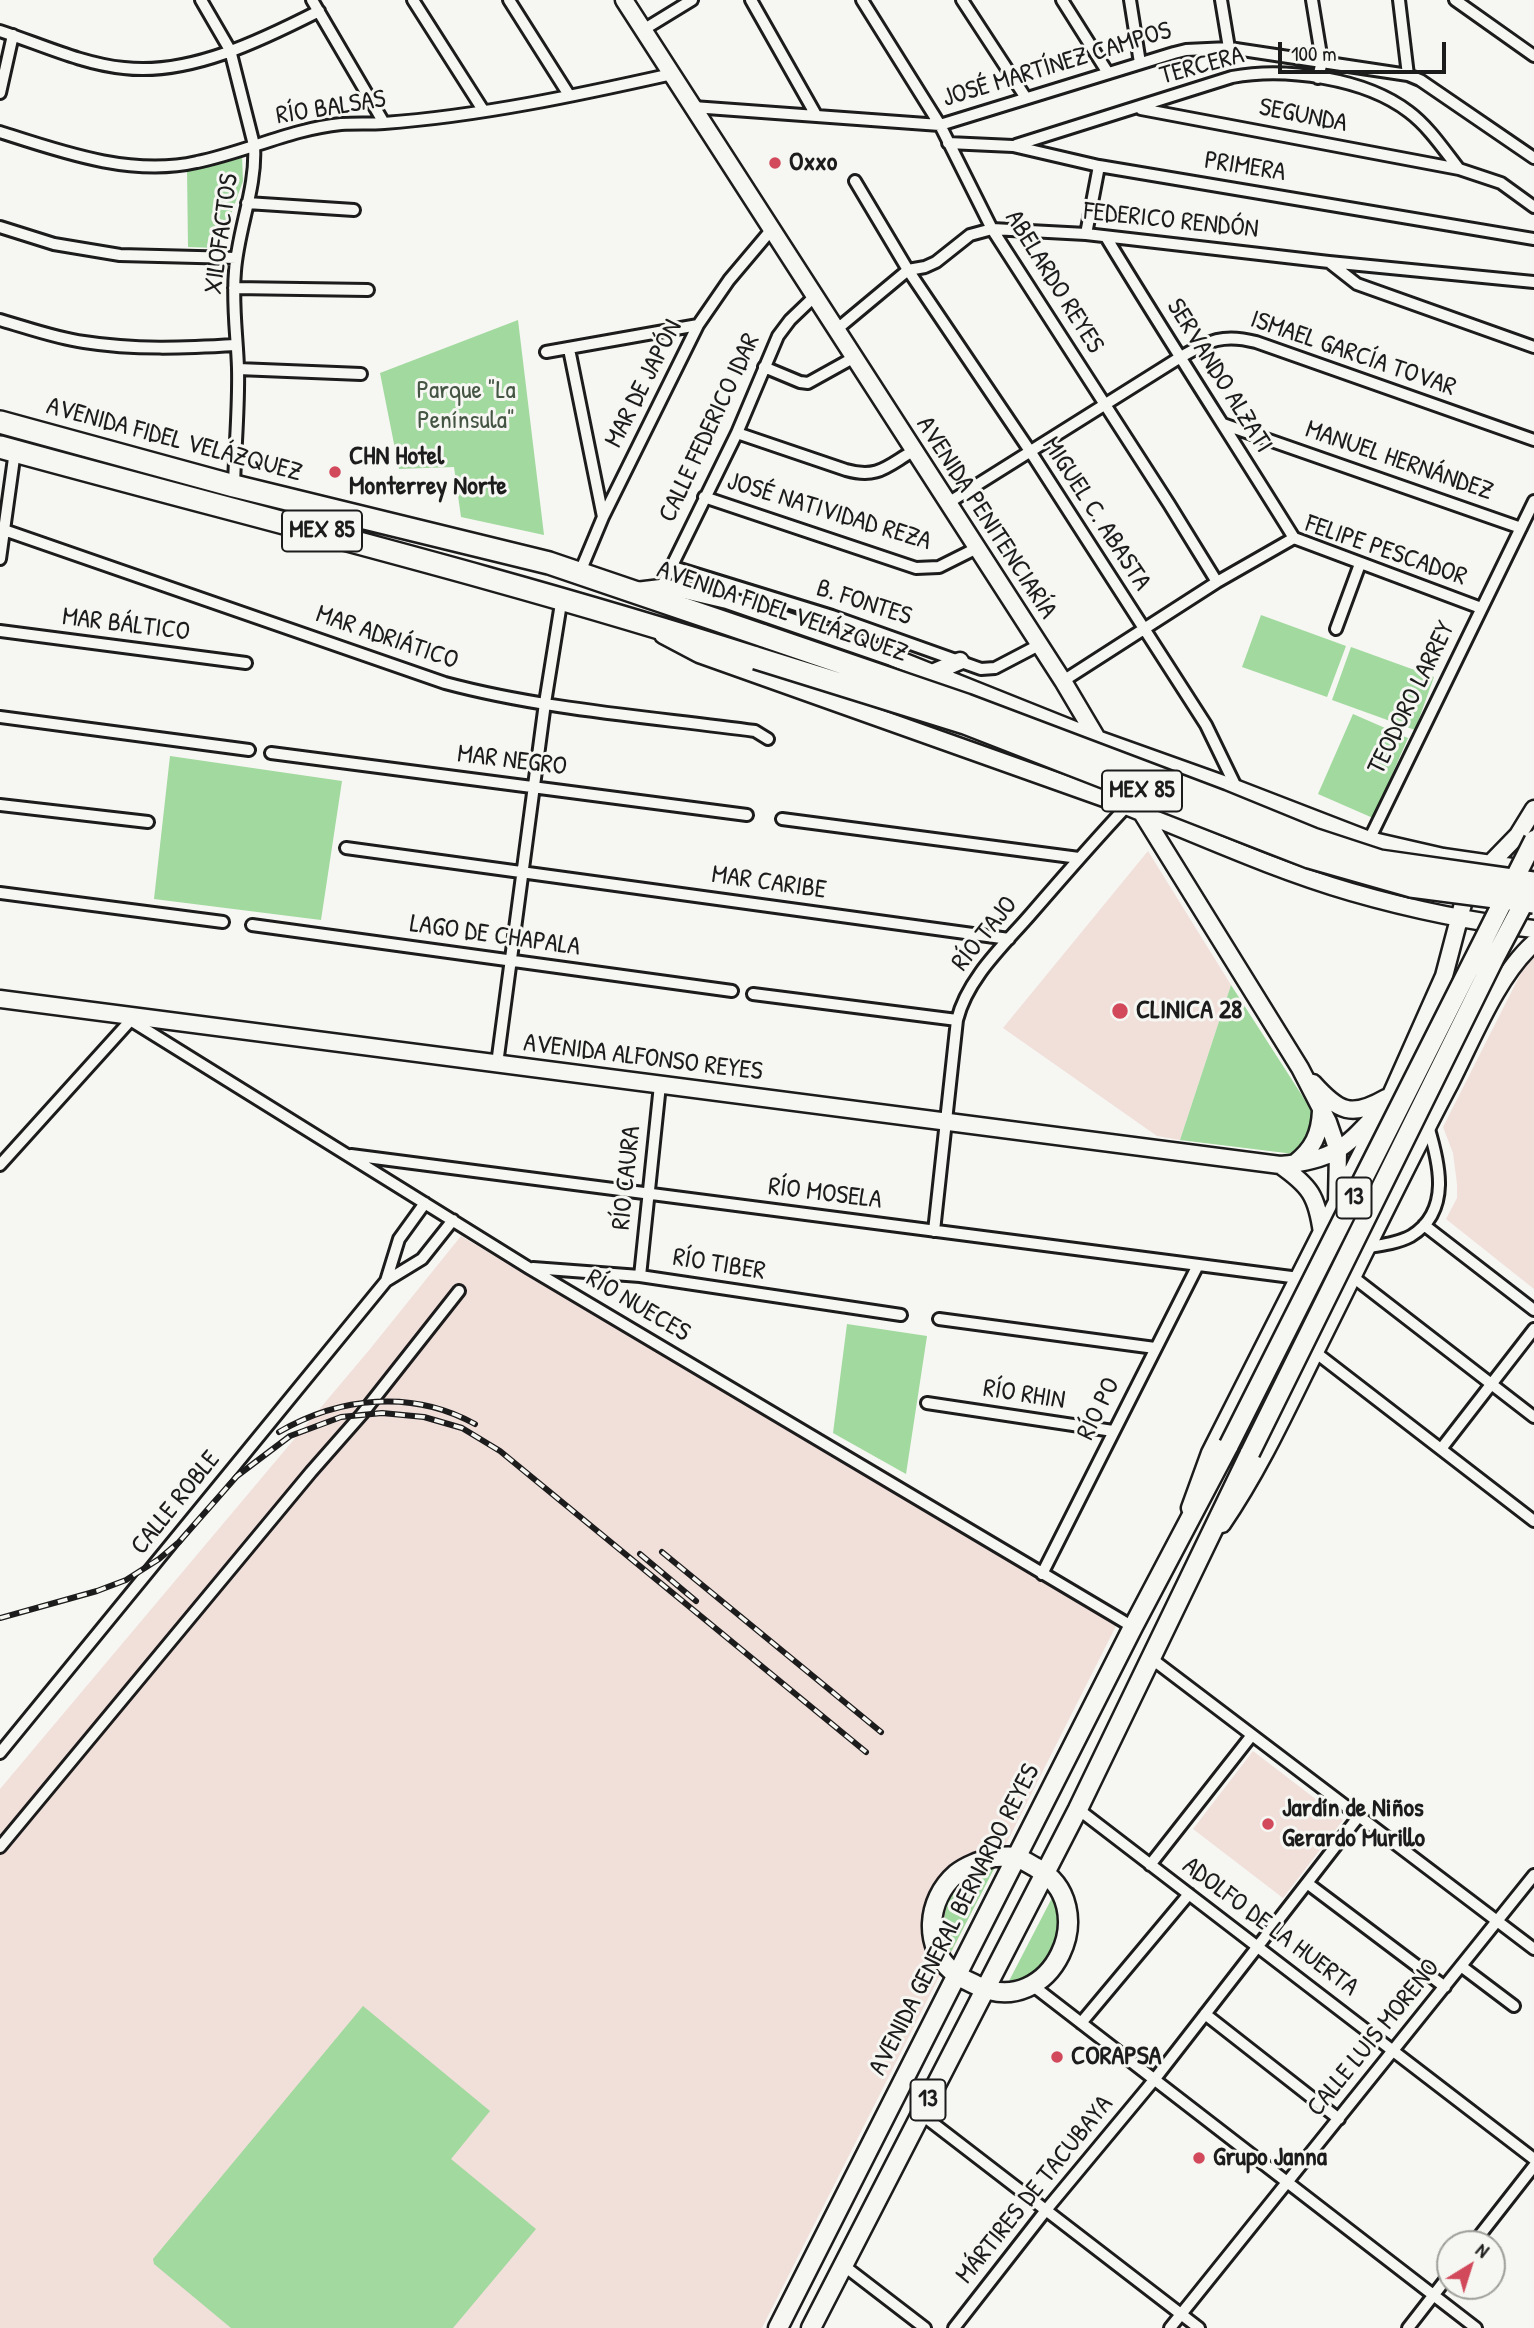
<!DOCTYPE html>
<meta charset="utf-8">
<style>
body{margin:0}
#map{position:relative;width:1534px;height:2328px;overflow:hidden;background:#f6f6f2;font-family:"Patrick Hand",sans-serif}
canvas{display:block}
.north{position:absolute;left:1436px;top:2230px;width:70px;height:70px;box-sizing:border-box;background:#f6f6f2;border:2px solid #9f9f9c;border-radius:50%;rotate:38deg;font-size:19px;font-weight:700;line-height:28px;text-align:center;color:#1c1c1c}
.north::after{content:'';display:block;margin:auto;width:24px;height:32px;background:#d1495b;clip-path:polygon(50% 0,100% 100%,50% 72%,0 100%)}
.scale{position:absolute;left:1278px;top:42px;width:168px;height:32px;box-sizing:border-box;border:4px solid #1c1c1c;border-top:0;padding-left:9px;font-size:21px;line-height:24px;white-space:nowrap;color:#1c1c1c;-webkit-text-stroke:5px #f6f6f2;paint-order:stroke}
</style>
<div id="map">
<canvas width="1534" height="2328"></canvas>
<div class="north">N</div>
<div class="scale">100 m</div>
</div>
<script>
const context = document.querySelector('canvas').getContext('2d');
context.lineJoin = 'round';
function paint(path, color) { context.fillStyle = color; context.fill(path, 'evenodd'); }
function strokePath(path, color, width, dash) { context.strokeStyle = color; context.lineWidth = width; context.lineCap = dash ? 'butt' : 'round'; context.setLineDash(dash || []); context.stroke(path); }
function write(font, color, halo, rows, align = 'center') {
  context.font = font + ' "Patrick Hand",sans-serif'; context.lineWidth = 6; context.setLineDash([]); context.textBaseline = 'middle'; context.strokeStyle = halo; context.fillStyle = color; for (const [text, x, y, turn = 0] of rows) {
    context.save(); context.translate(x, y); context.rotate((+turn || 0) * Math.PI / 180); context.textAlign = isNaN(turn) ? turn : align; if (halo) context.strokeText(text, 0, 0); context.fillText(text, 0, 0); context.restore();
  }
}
const built = new Path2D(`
 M1148,851l83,134 -51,155 -23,-4 -154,-108z
 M1534,957v332l-88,-70 11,-21v-14l-4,-31 -10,-26 80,-158z
 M461,1236l655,390 -354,702h-762v-539l370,-440z
 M1253,1751l90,69 -60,78 -90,-69z`);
const green = new Path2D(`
 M242,156l1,25 -24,67 -31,-1 -1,-78z
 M518,320l26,215 -83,-18 -7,-50 -55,2 -19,-96z
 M1261,615l85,31 -19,51 -85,-30z
 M1351,647l83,30 -19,53 -83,-30z
 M1353,714l55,24 -35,80 -55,-24z
 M170,756l172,25 -21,139 -167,-21z
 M1231,985l81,126c6,21 -3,30 -18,43l-114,-14z
 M847,1324l80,12 -21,138 -73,-41z
 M996,1865l-45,87c-15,-28 -5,-65 23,-80 7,-3 15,-5 22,-7z
 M1054,1894c15,37 -2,82 -45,87z
 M363,2006l127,105 -39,48 85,70 -83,99h-222l-77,-64 -1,-5z`);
const street = new Path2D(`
 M201,0l29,50 24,95c3,42 -16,84 -19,126 -3,33 2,65 3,97 1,39 -3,79 -4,118
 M312,0l72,123
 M413,0l70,110
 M509,0l60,95
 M751,0l65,115
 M862,0l78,125 52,104 177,275 48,78
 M962,0l64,98
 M1062,0l46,73
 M1130,0l10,63
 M1221,0l8,48
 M1312,0l10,61 -4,17
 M1399,0l9,75
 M1455,0l79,56
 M643,30l49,-30
 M0,31c40,13 82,33 124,37 65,8 138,-28 195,-57
 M0,93l13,-58
 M693,107l247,18 234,-72 12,-3 43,-2 179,27 12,5 114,78
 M1141,109l318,60 42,14 33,24
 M0,132c62,20 132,45 197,30 49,-10 94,-33 144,-38 14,-1 29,0 43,-1 96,-7 194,-28 288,-49
 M948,143l65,3 86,20 435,73
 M1016,145l216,-68c53,-10 133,1 177,35 20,15 35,38 50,57
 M855,181l53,89 122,181 176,274 31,64
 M247,203l107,7
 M0,227l54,17 66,11 116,3
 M1086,234l13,-68
 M1106,237c61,101 126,201 188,301
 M1329,262l28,22 177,63
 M234,288l134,2
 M0,320c28,8 55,18 84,22 50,8 101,6 152,3
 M836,330l72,-60 17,-3 11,-5 34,-27 22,-6 94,5 243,28 205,20
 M569,349l34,168
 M546,352l152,-27
 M764,367l36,15 8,1 45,-25
 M238,369l123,5
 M1223,424l298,104
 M737,433l109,37c32,9 41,-4 67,-19
 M704,497l212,71 23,-1 38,-19
 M948,503l231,-145c30,-17 43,-25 77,-16l278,98
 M4,530l441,153c101,27 207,34 310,48l13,8
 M1294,538l187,70
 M0,559l15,-108
 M670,566l162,50 149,53 14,-1 44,-23
 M580,572l23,-55 95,-192 31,-45 43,-51
 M661,588l76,-155 41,-97 12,-16 25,-24
 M1336,629l24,-65
 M0,631l246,32
 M1063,681l154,-99 77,-44
 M0,717l249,33
 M271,753l476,62
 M0,805l148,17
 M782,819l297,39
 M1369,840l165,-339
 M346,848l663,91
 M0,893l223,29
 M252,925l480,66
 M753,994l204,26
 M127,1018l402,250 604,359
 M497,1064l48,-361 17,-106
 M351,1155l948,123
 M0,1165l130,-144
 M1424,1225l110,85
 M934,1231l23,-211c10,-41 46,-74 73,-105 32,-37 64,-74 97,-109
 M1368,1247c14,-2 30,-4 43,-11 41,-25 28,-74 17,-110
 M533,1268l107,8 261,39
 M640,1276l20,-191
 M1353,1277l181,140
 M386,1281l13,-42 26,-36
 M939,1319l216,29
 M1315,1352l219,169
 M927,1403l186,28
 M1441,1449l93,-120
 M1042,1574l156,-309
 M1152,1659l382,290
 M0,1753l386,-472 36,-22 31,-39
 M1078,1809l456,350
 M0,1847l311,-375 51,-58 97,-123
 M1150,1865l102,-130
 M1307,1883l138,104
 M1461,1966l53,40
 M1032,1985l444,343
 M1205,2014l134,105
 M1081,2023l108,-129
 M921,2114l278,214
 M1473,2244l61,-78
 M843,2265l82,63
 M954,2328l92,-118 108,-130 205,-264
 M1170,2328l364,-453
 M1408,2328l42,-54`);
const secondary = new Path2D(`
 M624,0l439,681 48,81
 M636,591l25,-3 19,1 47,11 165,57 205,82 140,50 132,51 74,17 91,13
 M663,635l36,19 422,150c76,30 151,65 230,88 59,17 121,30 183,37
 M932,673l28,-12
 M1124,784l176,284 28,54 10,29 -1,51
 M1485,869l33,-34 16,-26
 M0,999l1280,166c59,-5 67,-20 106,-61
 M1313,1083c26,29 38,35 73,15
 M1295,1163c18,-14 25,-29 26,-52
 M1280,1165c30,21 37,31 42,68
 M1190,1508l20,-55 181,-358 53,-119 20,-76 6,-15
 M1222,1524c37,-54 64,-113 93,-172 45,-90 88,-180 135,-269 23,-45 47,-107 84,-140`);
const primary = new Path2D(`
 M994,1857c7,0 15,-1 22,0 6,2 13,7 19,10 71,38 16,155 -59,118 -8,-4 -16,-7 -23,-13 -30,-25 -27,-72 3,-98 11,-9 25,-13 38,-17z
 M778,2328l355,-701 96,-182
 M811,2328l267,-519 172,-356`);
const highway = new Path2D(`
 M0,422l234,64 315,77 215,73
 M0,447c252,69 506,131 756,211`);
const rail = new Path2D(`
 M279,1432c60,-35 133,-43 196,-8
 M662,1552l219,180
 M640,1554l56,47
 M0,1618l97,-27 29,-11 33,-21 20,-17 58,-66 53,-40 51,-19 41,-4 42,4 38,11 38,23 366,301`);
const primaryBridge = new Path2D(`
 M1229,1445l305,-605
 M1250,1453l245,-496 36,-68`);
const highwayBridge = new Path2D(`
 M764,636l202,69 254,96 93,38 67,22 154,22
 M756,658l209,65 344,134 102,29 123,16`);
const markers = [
 [775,163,7,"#d1495b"],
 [335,472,7,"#d1495b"],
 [1120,1011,9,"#d1495b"],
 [1268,1824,7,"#d1495b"],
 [1057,2057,7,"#d1495b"],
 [1199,2158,7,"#d1495b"]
];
const shields = [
 [322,531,80],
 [1142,791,80],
 [1354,1198,35],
 [928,2100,35]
];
const shieldNames = [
 ["MEX 85",322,531],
 ["MEX 85",1142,791],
 ["13",1354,1198],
 ["13",928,2100]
];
const streetNames = [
 ["JOSÉ MARTÍNEZ CAMPOS",1057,65,-17],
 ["TERCERA",1202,66,-15],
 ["RÍO BALSAS",331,108,-9],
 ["SEGUNDA",1303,116,11],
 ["PRIMERA",1245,167,9],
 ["FEDERICO RENDÓN",1171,221,6],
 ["XILOFACTOS",222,234,-82],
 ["ABELARDO REYES",1054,282,58],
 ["ISMAEL GARCÍA TOVAR",1353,354,19],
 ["SERVANDO ALZATI",1219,376,58],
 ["MAR DE JAPÓN",644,384,-63],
 ["CALLE FEDERICO IDAR",710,428,-65],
 ["AVENIDA FIDEL VELÁZQUEZ",174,440,15],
 ["MANUEL HERNÁNDEZ",1399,461,19],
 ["JOSÉ NATIVIDAD REZA",829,512,17],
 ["MIGUEL C. ABASTA",1096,514,57],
 ["AVENIDA PENITENCIARÍA",986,518,57],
 ["FELIPE PESCADOR",1386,551,19],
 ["B. FONTES",864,603,18],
 ["AVENIDA FIDEL VELÁZQUEZ",782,612,19],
 ["MAR BÁLTICO",126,625,7],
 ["MAR ADRIÁTICO",387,638,19],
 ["TEODORO LARREY",1412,698,-64],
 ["MAR NEGRO",512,761,7],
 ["MAR CARIBE",769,883,8],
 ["RÍO TAJO",985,934,-51],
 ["LAGO DE CHAPALA",495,936,8],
 ["AVENIDA ALFONSO REYES",643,1058,7],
 ["RÍO CAURA",627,1178,-84],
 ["RÍO MOSELA",825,1194,7],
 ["RÍO TIBER",719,1265,9],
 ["RÍO NUECES",638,1306,31],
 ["RÍO RHIN",1024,1395,9],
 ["RÍO PO",1099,1409,-64],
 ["CALLE ROBLE",176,1503,-51],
 ["AVENIDA GENERAL BERNARDO REYES",955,1920,-63],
 ["ADOLFO DE LA HUERTA",1270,1927,37],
 ["CALLE LUIS MORENO",1374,2038,-51],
 ["MÁRTIRES DE TACUBAYA",1035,2190,-51]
];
const poiNames = [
 ["Oxxo",789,163],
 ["CHN Hotel",349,457],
 ["Monterrey Norte",349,487],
 ["CLINICA 28",1136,1011],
 ["Jardín de Niños",1282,1809],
 ["Gerardo Murillo",1282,1839],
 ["CORAPSA",1071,2057],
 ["Grupo Janna",1213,2158]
];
const parkNames = [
 ["Parque \"La",466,391],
 ["Península\"",466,421]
];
paint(built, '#f1dfda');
paint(green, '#a1d99e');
strokePath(street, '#1c1c1c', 16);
strokePath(secondary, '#1c1c1c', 21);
strokePath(primary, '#1c1c1c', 23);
strokePath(highway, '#1c1c1c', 26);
strokePath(street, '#f6f6f2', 10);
strokePath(secondary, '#f6f6f2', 16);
strokePath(primary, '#f6f6f2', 18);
strokePath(highway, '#f6f6f2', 21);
strokePath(rail, '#1c1c1c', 6);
strokePath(rail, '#f6f6f2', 3.5, [10]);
strokePath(primaryBridge, '#1c1c1c', 23, []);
strokePath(highwayBridge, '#1c1c1c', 26, []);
strokePath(primaryBridge, '#f6f6f2', 18);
strokePath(highwayBridge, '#f6f6f2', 21);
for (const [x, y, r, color] of markers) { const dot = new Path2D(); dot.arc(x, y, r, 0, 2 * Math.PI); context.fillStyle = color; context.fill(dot); strokePath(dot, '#f6f6f2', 2.5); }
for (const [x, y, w] of shields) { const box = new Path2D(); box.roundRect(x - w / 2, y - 20.5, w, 41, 5); context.fillStyle = '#f6f6f2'; context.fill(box); strokePath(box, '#1c1c1c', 2); }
write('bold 24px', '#1c1c1c', null, shieldNames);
write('26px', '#1c1c1c', '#f6f6f2', streetNames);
write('bold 26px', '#1c1c1c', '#f6f6f2', poiNames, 'left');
write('26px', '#445543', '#f6f6f2', parkNames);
</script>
